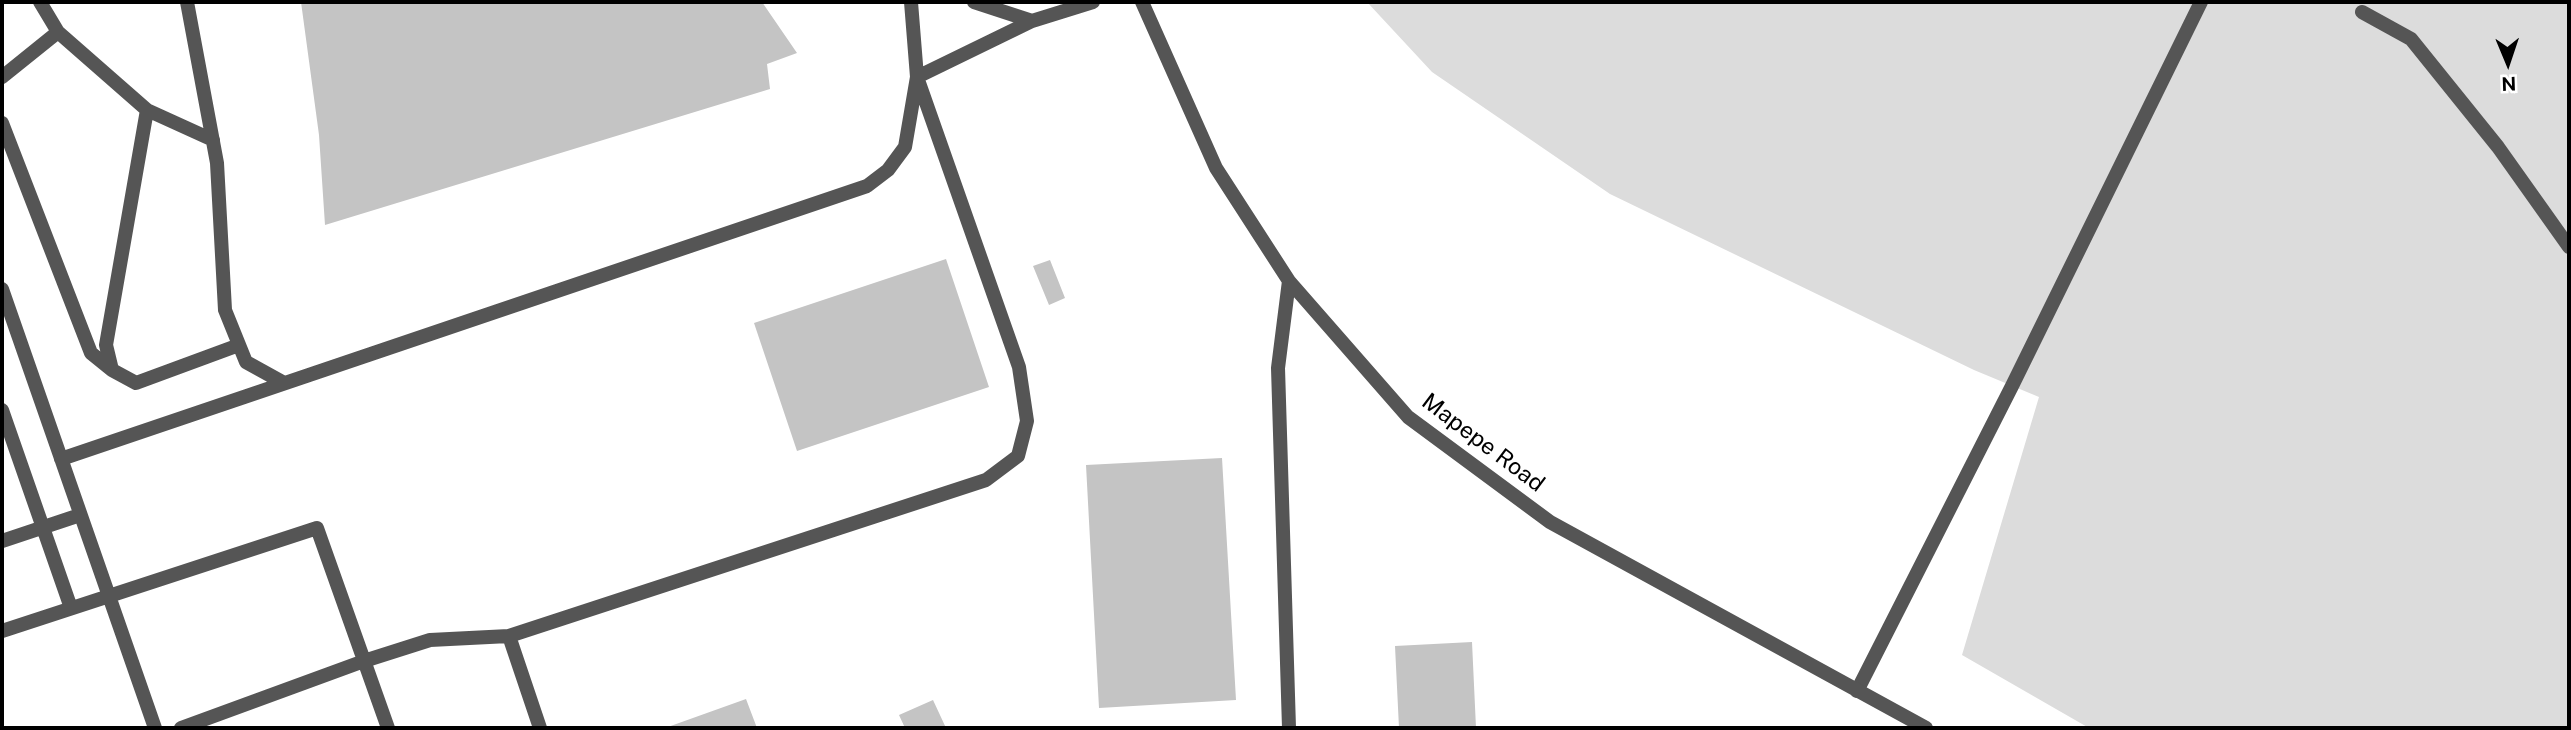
<!DOCTYPE html>
<style>
body{margin:0}
#map{position:relative;width:2571px;height:730px;overflow:hidden;background:#fff;font-family:"Public Sans",sans-serif}
canvas{display:block}
.frame{position:absolute;inset:0;border:4px solid #000;pointer-events:none}
.north{position:absolute;left:2473px;top:28px;width:70px;height:70px;-webkit-text-stroke:5px #fff;paint-order:stroke;rotate:178deg;font-size:19px;font-weight:700;line-height:28px;text-align:center;color:#000}
.north::after{content:'';display:block;margin:auto;width:24px;height:32px;background:#000;clip-path:polygon(50% 0,100% 100%,50% 72%,0 100%)}
</style>
<div id="map">
<canvas width="2571" height="730"></canvas>
<div class="frame"></div>
<div class="north">N</div>
</div>
<script>
const context = document.querySelector('canvas').getContext('2d');
context.lineJoin = 'round';
function paint(path, color) { context.fillStyle = color; context.fill(path, 'evenodd'); }
function strokePath(path, color, width, dash) { context.strokeStyle = color; context.lineWidth = width; context.lineCap = dash ? 'butt' : 'round'; context.setLineDash(dash || []); context.stroke(path); }
function write(font, color, halo, rows, align = 'center') {
  context.font = font + ' "Public Sans",sans-serif'; context.lineWidth = 6; context.setLineDash([]); context.textBaseline = 'middle'; context.strokeStyle = halo; context.fillStyle = color; for (const [text, x, y, turn = 0] of rows) {
    context.save(); context.translate(x, y); context.rotate((+turn || 0) * Math.PI / 180); context.textAlign = isNaN(turn) ? turn : align; if (halo) context.strokeText(text, 0, 0); context.fillText(text, 0, 0); context.restore();
  }
}
const green = new Path2D(`
 M1367,2h1202v726h-480l-127,-73 77,-258 -65,-27 -364,-176 -178,-122z`);
const building = new Path2D(`
 M301,2h461l35,51 -30,11 3,25 -445,136 -6,-90z
 M946,259l43,128 -192,64 -43,-128z
 M1050,260l15,38 -16,7 -16,-39z
 M1222,458l14,242 -137,8 -13,-243z
 M1472,642l4,86h-77l-4,-82z
 M746,699l11,29h-92z
 M933,700l13,28h-41l-6,-13z`);
const lane = new Path2D(`
 M40,2l18,30 89,78 66,30
 M187,2l30,161 8,147 21,52 38,21
 M974,2l58,19
 M2362,12l49,27 87,108 71,100
 M2,77l56,-45
 M147,110l-41,235 6,25 24,13 103,-38
 M2,123l89,230 21,17
 M2,289l153,439
 M2,410l69,198
 M61,459l806,-273 21,-16 17,-23 12,-70 115,-56 61,-19
 M2,541l78,-26
 M2,631l315,-103 71,200
 M509,636l31,92
 M1857,691l155,-305 189,-384
 M181,728l183,-67 66,-21 79,-4 477,-156 32,-24 9,-35 -8,-54 -102,-290 -6,-75`);
const street = new Path2D(`
 M1142,2l74,166 73,113 119,136 142,105 376,206
 M1289,728l-11,-360 11,-87`);
const streetNames = [
 ["Mapepe Road",1483,443,37]
];
paint(green, '#dcdcdc');
paint(building, '#c4c4c4');
strokePath(lane, '#555', 14);
strokePath(street, '#555', 14);
write('23px', '#000', '#fff', streetNames);
</script>
